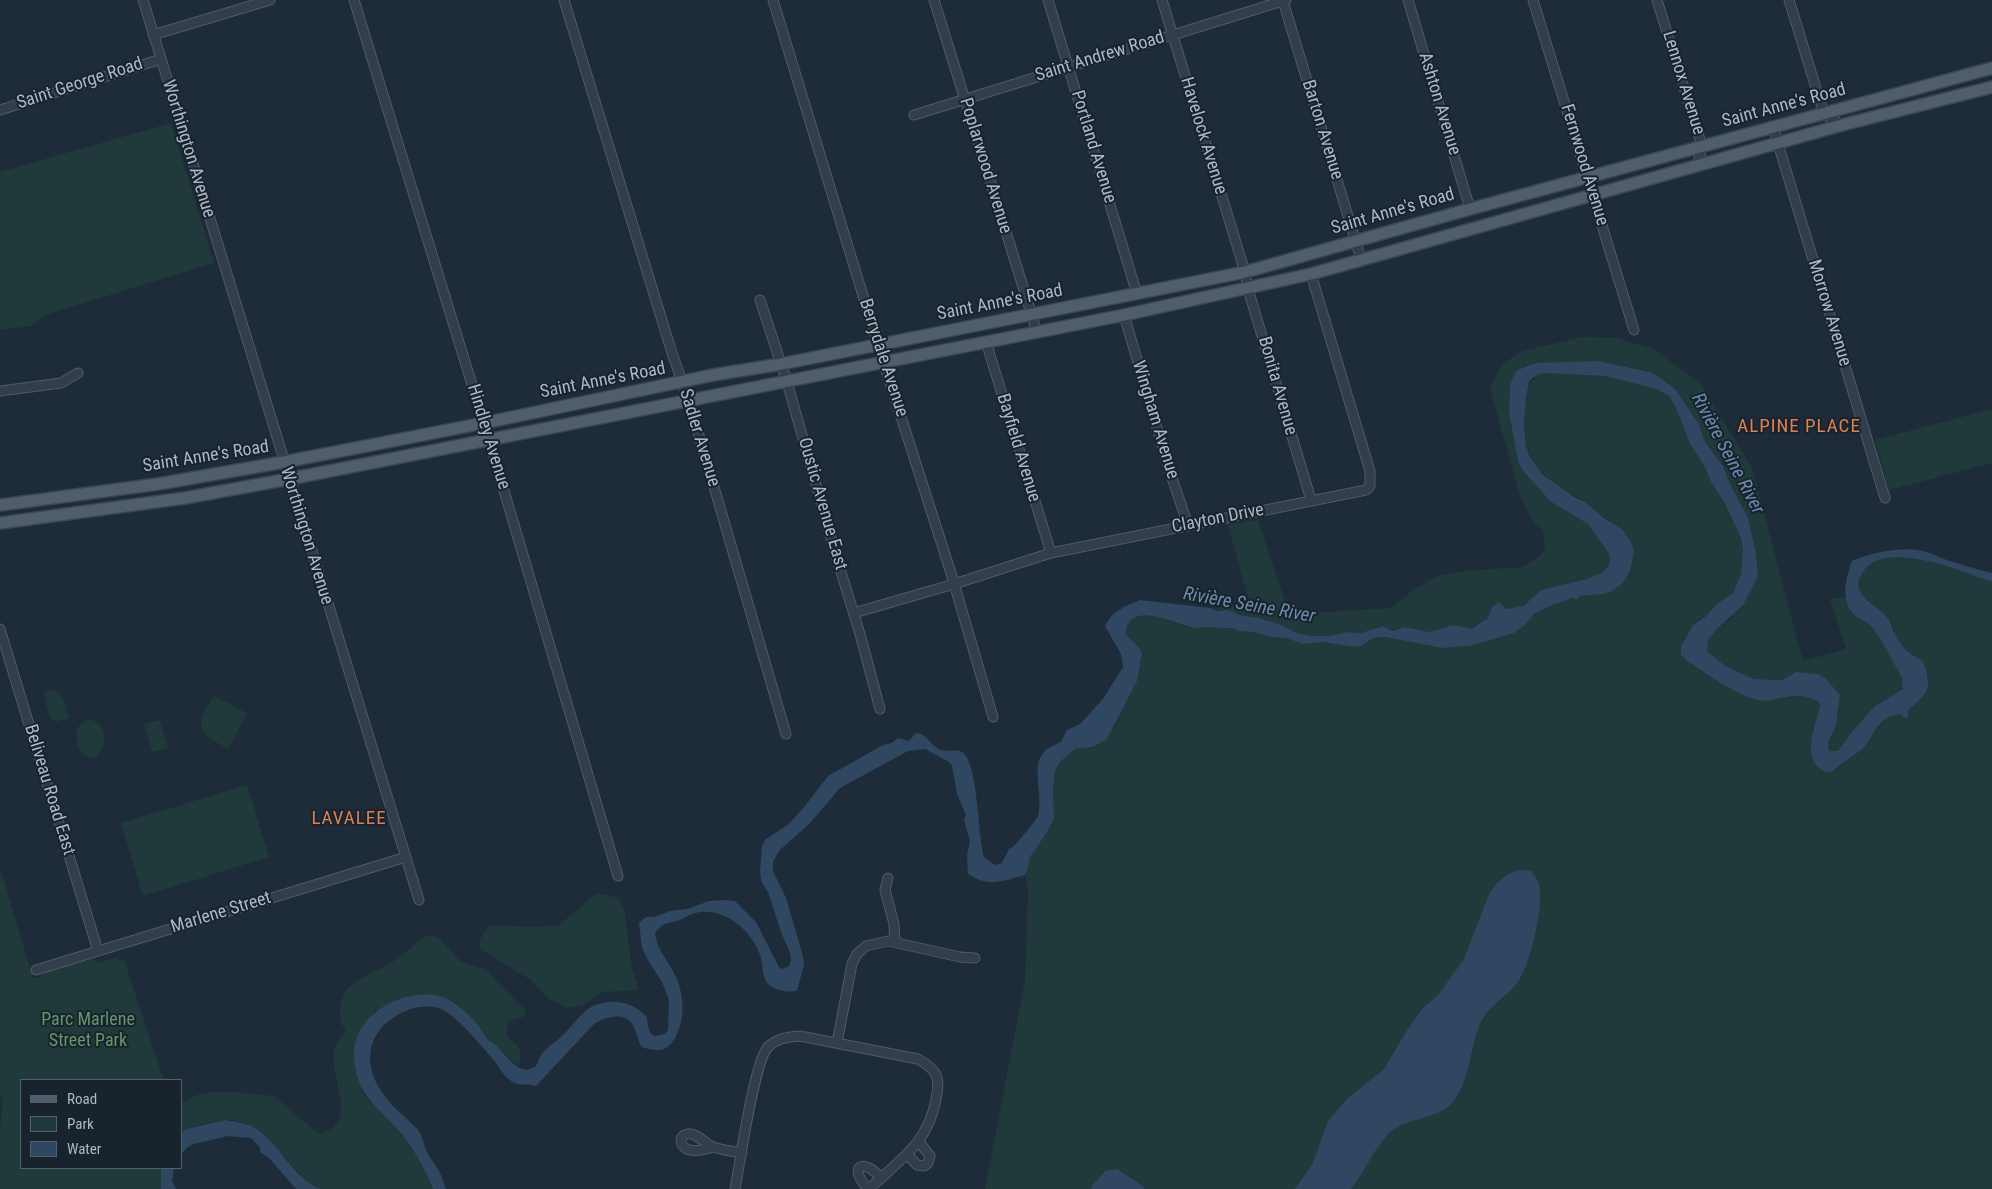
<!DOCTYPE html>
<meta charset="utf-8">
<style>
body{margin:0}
#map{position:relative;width:1992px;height:1189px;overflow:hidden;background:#1e2c39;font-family:"Roboto Condensed",sans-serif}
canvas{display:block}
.legend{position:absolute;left:20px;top:1079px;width:162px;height:90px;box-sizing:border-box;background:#18232e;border:1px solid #535f6b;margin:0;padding:6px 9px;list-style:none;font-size:15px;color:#acb8c6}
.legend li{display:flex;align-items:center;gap:10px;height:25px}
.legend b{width:25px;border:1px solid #535f6b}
</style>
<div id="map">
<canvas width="1992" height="1189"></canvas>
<ul class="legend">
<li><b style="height:6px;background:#505d6a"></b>Road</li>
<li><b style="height:14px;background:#20393a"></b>Park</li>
<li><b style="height:14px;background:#2f4760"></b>Water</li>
</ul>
</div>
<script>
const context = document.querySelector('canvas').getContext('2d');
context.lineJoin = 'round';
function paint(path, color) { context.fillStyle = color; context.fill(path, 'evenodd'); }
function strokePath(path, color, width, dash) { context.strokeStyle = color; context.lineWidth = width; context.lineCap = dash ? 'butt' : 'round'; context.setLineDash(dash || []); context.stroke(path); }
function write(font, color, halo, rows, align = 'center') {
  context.font = font + ' "Roboto Condensed",sans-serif'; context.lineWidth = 4; context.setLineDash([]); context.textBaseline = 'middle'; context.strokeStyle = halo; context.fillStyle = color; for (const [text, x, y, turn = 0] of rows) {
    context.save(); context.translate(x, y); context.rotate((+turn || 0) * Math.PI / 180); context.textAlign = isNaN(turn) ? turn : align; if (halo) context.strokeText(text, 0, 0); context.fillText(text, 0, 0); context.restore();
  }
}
const green = new Path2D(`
 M171,123l43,140 -169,52 -14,11 -31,4v-158z
 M1581,337l36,1 37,11 46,34 52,85 51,193 43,-12 -16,-50 15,-2c4,17 18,20 28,32 8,11 24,36 29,48 2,4 1,8 1,12l-12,9 -11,4 -30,32 -12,17h-8l-2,-3 11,-36 -42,-40 -15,8 -28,-1 -29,-13 -18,-15 -1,-5 2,-6 7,-9 15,-12 28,-43 -35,-110 -18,-24 -7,-19 -22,-33 -26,-18 -45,-10 -80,4 -8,4 -7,13 -1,30 9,48 5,10 28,31 37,22 21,30 1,6 -1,5 -6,7 -16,7 -46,11 -19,17 -16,2 -14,-2 -5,12 -7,3 -8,7 -19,-4 -24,7 -25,-5 -11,4 -10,-5 -22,7 -13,-1 -19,4h-19l-13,-3 -18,-9 -20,-6 -49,-10 40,-3 -22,-80 30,-5 31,94 102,-6 23,-19 23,-13 25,-5 61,-4 18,-12 4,-8 -2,-17 -9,-7 -14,-27 -30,-108 13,-24 17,-12z
 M1543,373l63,3 50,13 13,7 7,12 14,36 15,23 6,15 13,20 17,36 2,12 -2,24 -8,19 -15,10 -13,14 -6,3 -18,35 6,6c21,13 43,31 67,38 14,5 28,-3 42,-3 8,0 15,2 22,5 4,10 -3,23 -6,33l20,38c9,-8 19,-14 28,-22 15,-12 16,-38 43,-36l3,7 1,-8 19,-19 2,-15 -5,-16c-11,-7 -21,-15 -27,-26 -2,-4 -2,-8 -3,-11 -2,-5 -8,-12 -12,-15 -12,-12 -32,-19 -18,-39 22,-34 100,0 129,10v607h-1007l40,-209 3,-90 -3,-15 5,-18 16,-23 8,-15 -1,-30 2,-18 6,-10 14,-12 18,-2 21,-19 8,-19 17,-61 -13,-14 1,-7 3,-7c22,-11 42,3 63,8 4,1 8,-1 12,-1 10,0 17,2 27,1l6,3 14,1 19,5 15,1 17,6 20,-2 32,5 7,-1 11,-8 12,-1 57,11 27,-2 57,-22 9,-11 20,-9 25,-8 23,-2 29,-50c-9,-14 -13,-17 -27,-26 -7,-4 -13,-12 -21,-17 -46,-26 -63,-38 -59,-95 1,-18 1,-25 18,-33z
 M1992,409v54l-103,27 -14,-50z
 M52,689c13,4 14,17 17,29l-13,4 -6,-4 -7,-26z
 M214,696l33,17 -19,36c-29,-16 -36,-23 -14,-53z
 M87,720c13,-1 20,12 17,23 -1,6 -5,10 -9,15 -19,-2 -18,-13 -18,-30z
 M160,720l8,28 -16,4 -8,-28z
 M247,785l22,72 -126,39 -22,-73z
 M0,868l33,110 9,-1 3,-5 45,-14 8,5 20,-6 1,4 5,-1 39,118h4v2h-146v88h143l1,21h-165v-61l3,-27 -3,-8z
 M597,893l22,5 6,15 7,56 7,21 -36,2 -18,12 -18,4 -18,-9 -18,-19 -51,-31v-10l10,-14 47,2 22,-2z
 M428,935l10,2 23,25 24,7 41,42 -3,6 -14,4c-11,25 21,18 9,45l-25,-24 -5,-2 -3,-7 -29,-30 -81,7 -13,81c11,17 28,28 40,43 11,13 26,40 31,55h-112c-14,-5 -23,-17 -32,-27 -15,-19 -40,-45 -66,-42 -12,2 -25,6 -37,9l-5,5v-31l16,-8 16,-3h20l41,4 40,34 7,4c43,-14 1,-64 16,-91 2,-5 6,-9 9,-12 -6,-9 -7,-15 -5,-26 3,-26 31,-30 50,-42 13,-9 24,-20 37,-28z`);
const water = new Path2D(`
 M1598,361l52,11 8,4 18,14 22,33 7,19 18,24 6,16 19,36 8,36 2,22 -15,29 -28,26 -7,9 -1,11 18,15 29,13 28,1 14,-8 22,2 8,5 14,16 -4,31 -7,15 -1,7 2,3h8l12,-17 25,-28 28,-17 -1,-11c-9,-16 -17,-33 -28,-48 -6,-8 -11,-9 -18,-14 -17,-13 -10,-39 -4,-55 16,-8 48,-14 65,-11 11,1 20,6 30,10 15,5 30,9 45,13v9c-29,-10 -107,-44 -129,-10 -5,7 -6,14 -2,21 6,10 18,14 25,23 6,7 6,13 10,20 2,5 6,9 9,13 5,6 14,8 18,13 3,4 4,14 5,19 1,15 -11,20 -20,30l-1,9 -6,-6c-27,3 -25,23 -40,36 -10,8 -20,13 -29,22 -6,1 -9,-1 -14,-5 -16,-16 -1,-44 2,-62l-2,-4c-7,-3 -14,-5 -22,-5 -14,0 -28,8 -42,3 -24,-7 -46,-25 -67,-38l-6,-6v-8l12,-22 12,-8 13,-14 15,-10 8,-19 2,-24 -2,-12 -17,-36 -13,-20 -6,-15 -15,-23 -14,-36 -7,-12 -13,-7 -50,-13 -63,-3 -11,5 -3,4 -3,15 -2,26 2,23 4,11 13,18 33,23 9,4 19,16 19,12 9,14 2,8 -4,19 -7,12 -11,8 -9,3 -23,2 -3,4 -4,-2 -18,6 -20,9 -9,11 -12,9 -45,13 -27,2 -57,-11 -12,1 -11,8 -7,1 -32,-5 -20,2 -17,-6 -15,-1 -19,-5 -14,-1 -6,-3c-10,1 -17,-1 -27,-1 -4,0 -8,2 -11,1 -18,-4 -67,-29 -68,6l13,14 3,5 -5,28 -30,58 -14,8 -18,2 -14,12 -6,10 -2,18 1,30 -8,15 -16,23 -3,14 -2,4c-23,6 -36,13 -57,-1l-1,-18 3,-15 -6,-21 2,-5 -9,-21 -5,-28 -3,-4 -24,-13 -17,2 -68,37 -30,35 -31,28 -6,11v9l13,27 17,58 1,10 -7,24c-8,4 -23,0 -29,-6 -6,-7 -5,-17 -7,-26 -9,-31 -46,-59 -77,-40 -11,6 -20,2 -29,15 1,13 10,24 16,35 13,20 16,49 4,70 -8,14 -19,14 -33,9 -5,-7 -5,-15 -9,-22 -9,-14 -29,-8 -40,0l-57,61c-9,-3 -16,1 -25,-5 -8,-5 -13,-16 -19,-23 -13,-15 -32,-38 -49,-48 -11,-6 -29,-4 -40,2 -39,19 -42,55 -16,87 9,12 22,20 32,32 4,7 5,14 8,21 3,7 9,13 12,19 3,6 5,12 7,18h-13c-5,-15 -21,-43 -32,-56 -23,-26 -46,-38 -47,-78 -1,-40 48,-67 85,-59 18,4 41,28 49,44 15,5 28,41 48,26 3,-6 5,-13 10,-17 6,-5 12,-9 18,-15 8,-8 15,-18 24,-25 17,-11 40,-9 55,4 8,7 1,15 11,23l11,-2 3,-4 1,-30 -7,-18 -13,-20 -7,-14 -3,-25 7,-6h8l16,-6 17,-2 22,-8 13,-1 13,1 21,21 23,45 3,2 7,-3 2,-6 -1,-7 -8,-18 -14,-43 -7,-11 -1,-10 2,-25 4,-7 23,-15 16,-18 23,-30 55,-31 9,-2 6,-5 11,3 7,-8c10,0 13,10 21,15 8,6 18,0 25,4 16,9 16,85 22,105l11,8 7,-2 7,-14 5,-3c4,-4 23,-27 24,-30 6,-19 -8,-49 6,-64 4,-5 12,-7 17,-10l6,-12 13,-6 23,-25 20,-32 -2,-13 -16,-28c7,-15 20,-20 35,-26l70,8 7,3 11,-1 12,5 19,3 20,6 18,9 13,3h19l19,-4 13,1 22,-7 10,5 11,-4 25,5 24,-7 19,4 9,-7 6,-3 5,-12 7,-5 7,7 7,-1 4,-2 5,1 19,-17 46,-11 16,-7 6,-7 1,-5 -1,-6 -21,-30 -37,-22 -28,-31 -5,-10 -9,-48 1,-30 7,-13 19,-7z
 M1518,870l13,1c5,6 9,12 9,20 2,21 -10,72 -21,89 -10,16 -29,24 -38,42 -12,25 -10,60 -30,82 -13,14 -39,14 -55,24 -16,8 -32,46 -45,61h-56l17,-24 16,-44 20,-23 36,-29 22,-37 16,-23 17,-15 25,-35 25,-65 8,-11 11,-9z
 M225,1120c12,2 24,3 33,10 23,16 36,49 63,59h-25l-27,-31 -9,-6v-5l-9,-9 -24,-2 -33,8 -6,3 -7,7v-20l5,-5z
 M161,1168h13l-2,13 4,8h-15z
 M1117,1169l26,17 1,3h-53l1,-3 13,-15z`);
const minor = new Path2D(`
 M143,0l276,900
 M354,0l135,440 129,436
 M564,0l108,353 17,48 97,333
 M773,0l105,345 73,228 42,144
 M934,0l103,332
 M1048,0l89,294
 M1162,0l83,272 3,17 63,211
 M1408,0l62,209
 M1533,0l101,330
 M1657,0l45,146 -5,21
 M1789,0l35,114 18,11
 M1283,1l78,258
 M153,35l117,-35
 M0,110l161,-51
 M914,115l372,-115
 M1773,127l112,371
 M760,300l27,82 50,177 23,75 20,75
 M1124,315l46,157 18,53
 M986,342l65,211
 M0,391l61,-8 17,-10
 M854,613l100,-29 97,-31 315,-63 4,-4v-15l-59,-197
 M0,629l98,322
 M888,878l-3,12 9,34 1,18
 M36,970l370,-113
 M837,1043l15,-79 5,-10 9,-8 22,-5 72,16 15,1
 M713,1147c-7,2 -16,5 -23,3 -8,-1 -14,-13 -3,-16 8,-2 17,8 24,12 8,4 21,5 31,7
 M907,1154l10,11 7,1 4,-3 2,-7 -11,-14
 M735,1189c5,-26 19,-127 33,-142 9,-9 20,-10 32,-11l118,23c19,11 23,18 18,40 -8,45 -36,60 -67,90
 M868,1189c-20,-21 -6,-33 13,-11`);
const major = new Path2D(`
 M0,505l158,-21 126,-22 200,-39 229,-48 68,-11 464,-92 225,-63 522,-141
 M0,523l185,-25 104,-19 835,-164 187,-41 531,-149 150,-38`);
const streetNames = [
 ["Saint Andrew Road",1100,57,-17],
 ["Lennox Avenue",1683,83,73],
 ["Saint George Road",80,84,-18],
 ["Ashton Avenue",1439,104,73],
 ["Saint Anne's Road",1784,106,-15],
 ["Barton Avenue",1322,130,73],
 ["Havelock Avenue",1203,136,73],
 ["Portland Avenue",1093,147,73],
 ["Worthington Avenue",188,149,73],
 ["Fernwood Avenue",1584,165,73],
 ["Poplarwood Avenue",985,166,73],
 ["Saint Anne's Road",1393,212,-16],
 ["Saint Anne's Road",1000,303,-11],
 ["Morrow Avenue",1829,313,73],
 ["Berrydale Avenue",883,358,72],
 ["Saint Anne's Road",603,381,-11],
 ["Bonita Avenue",1277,386,74],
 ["Wingham Avenue",1155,420,73],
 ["Hindley Avenue",488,437,73],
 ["Sadler Avenue",699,438,73],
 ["Bayfield Avenue",1018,448,73],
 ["Saint Anne's Road",206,457,-9],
 ["Oustic Avenue East",822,504,74],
 ["Clayton Drive",1218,519,-11],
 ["Worthington Avenue",306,536,73],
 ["Beliveau Road East",49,790,73],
 ["Marlene Street",221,913,-17]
];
const parkNames = [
 ["Parc Marlene",88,1020],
 ["Street Park",88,1041]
];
const neighbourhoodNames = [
 ["ALPINE PLACE",1799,427],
 ["LAVALEE",349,819]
];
const waterNames = [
 ["Rivière Seine River",1727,454,62],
 ["Rivière Seine River",1249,606,10]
];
paint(green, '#20393a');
paint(water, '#2f4760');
strokePath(minor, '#4f5b67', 11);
strokePath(major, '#3b4753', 14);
strokePath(minor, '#323e49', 9);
strokePath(major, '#505d6a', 11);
write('18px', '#acb8c6', '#18232e', streetNames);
write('18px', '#62986a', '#18232e', parkNames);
context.letterSpacing = '1px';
write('19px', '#dc8151', '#18232e', neighbourhoodNames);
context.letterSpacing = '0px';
write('italic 19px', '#6a8cad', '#18232e', waterNames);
</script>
